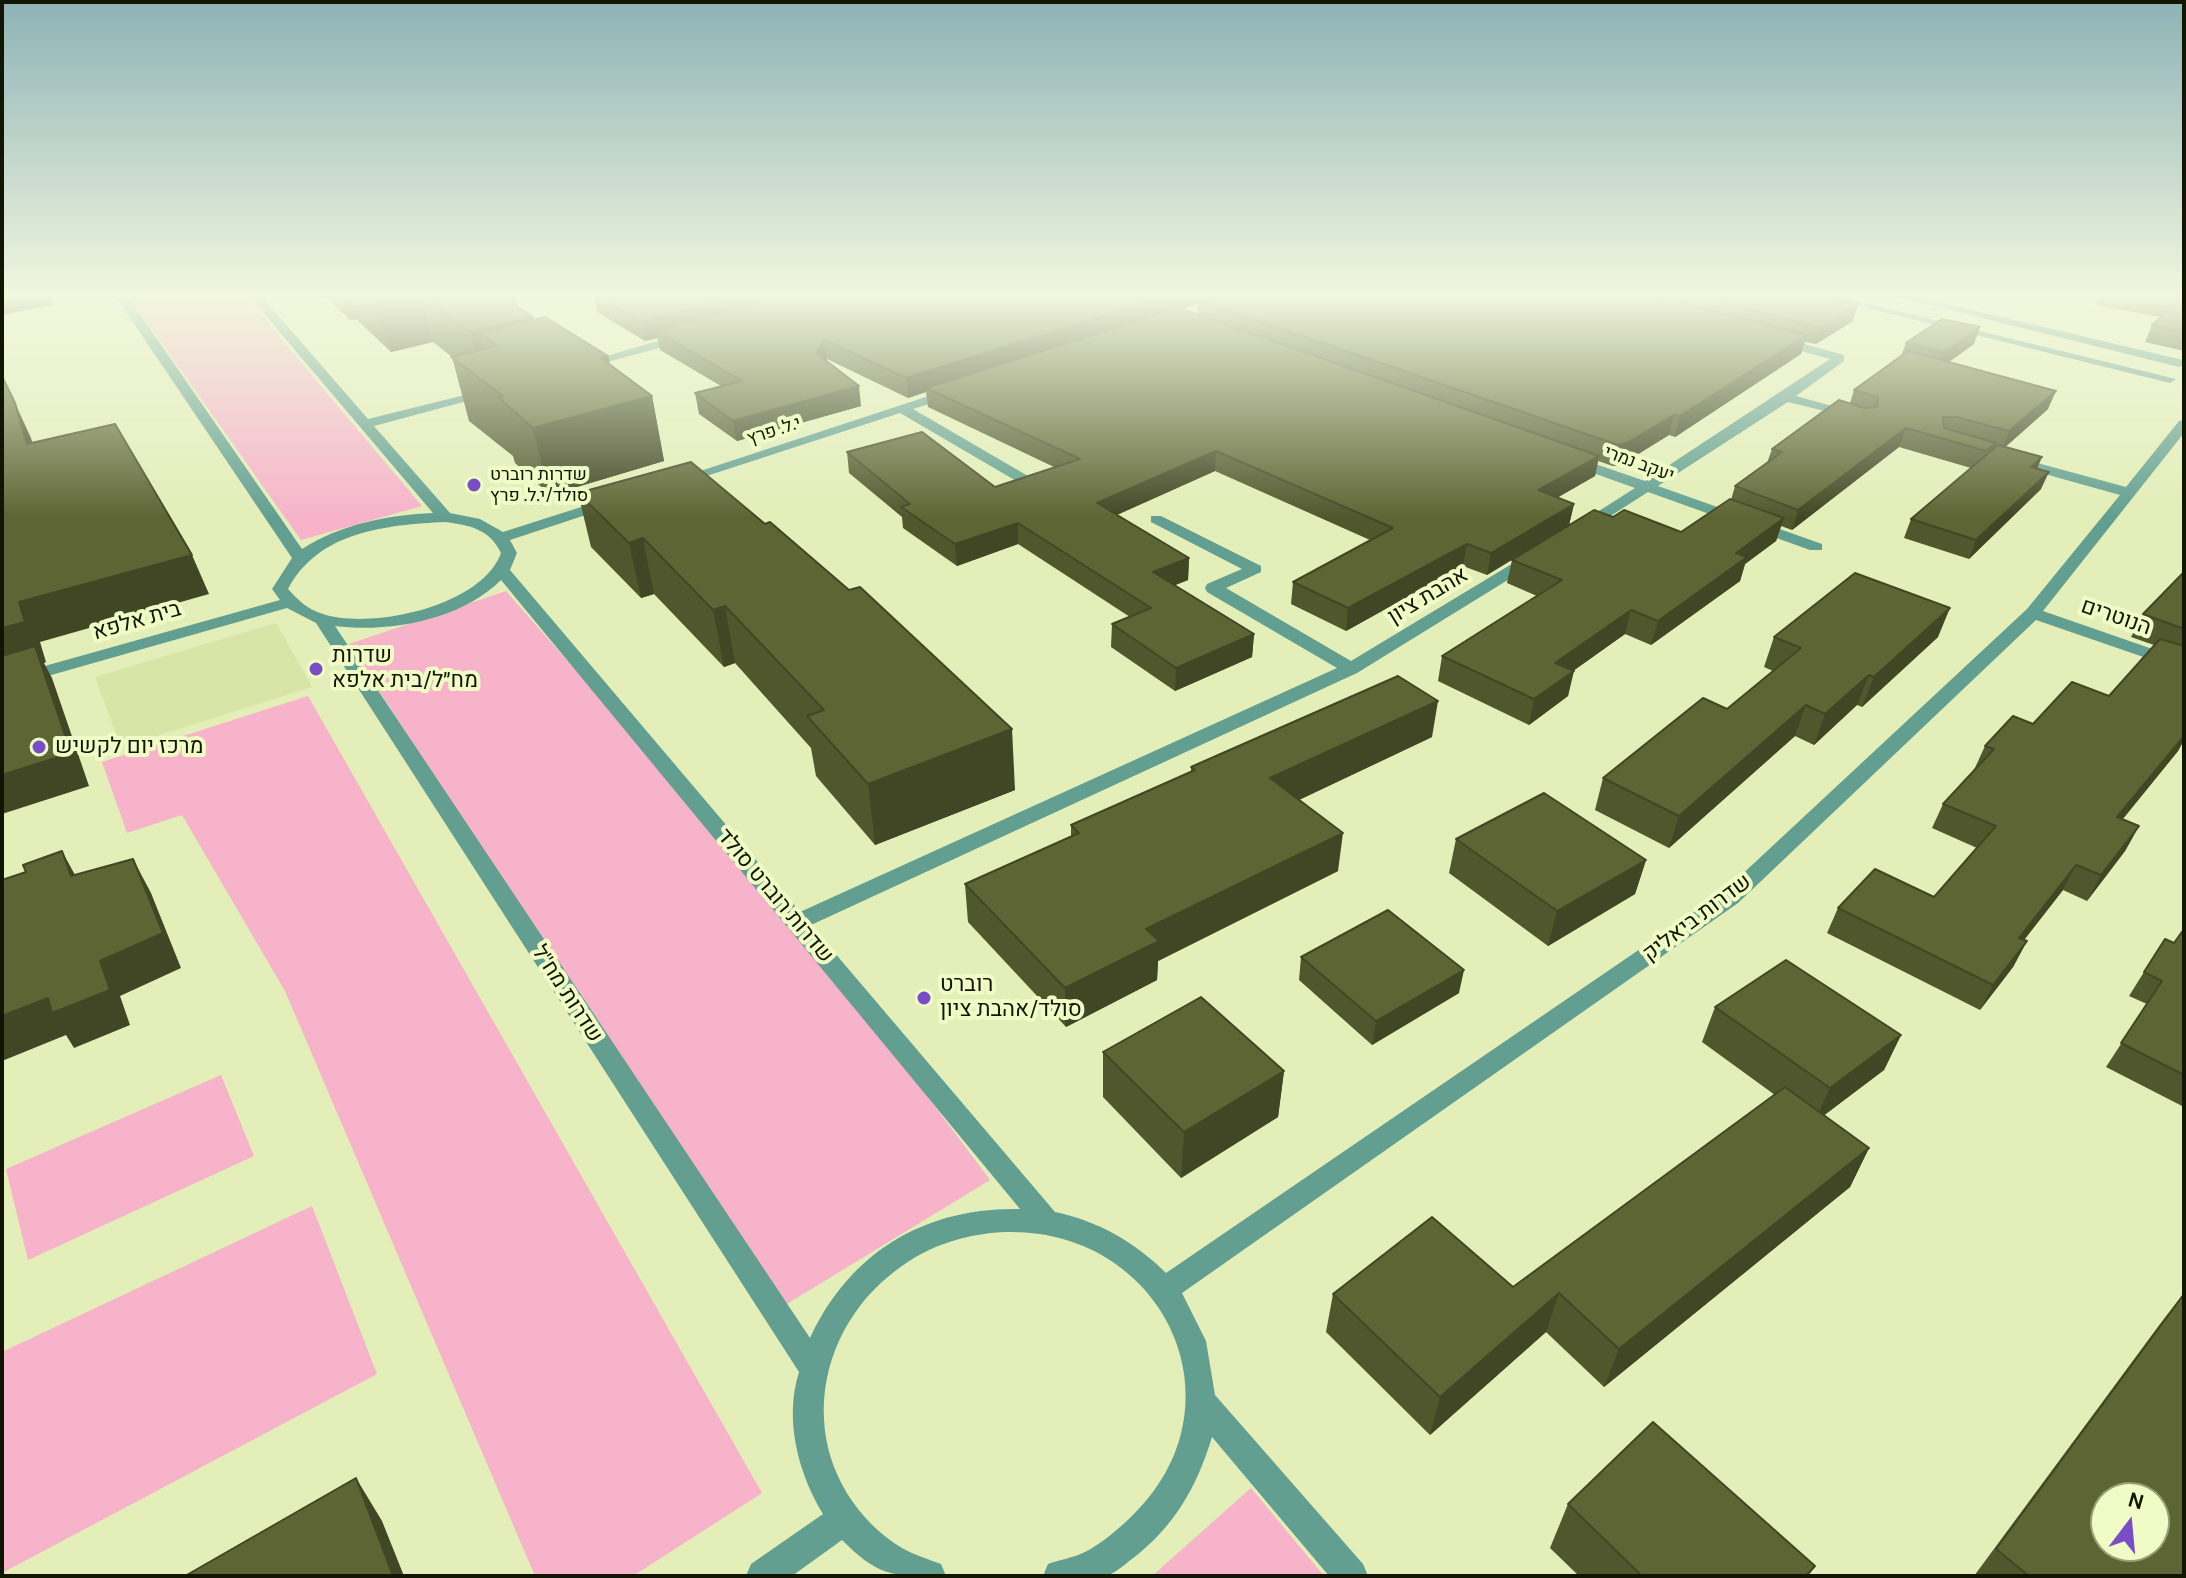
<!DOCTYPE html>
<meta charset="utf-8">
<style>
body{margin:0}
#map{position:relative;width:2186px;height:1578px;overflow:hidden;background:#e3eeb8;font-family:Karla,sans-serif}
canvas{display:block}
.frame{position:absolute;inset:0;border:4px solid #121503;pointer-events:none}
.north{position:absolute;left:2090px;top:1482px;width:80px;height:80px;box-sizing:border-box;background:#f0fbc5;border:2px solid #979f77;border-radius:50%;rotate:16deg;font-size:22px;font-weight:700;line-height:32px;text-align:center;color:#121503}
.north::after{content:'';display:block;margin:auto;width:28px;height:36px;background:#794dc6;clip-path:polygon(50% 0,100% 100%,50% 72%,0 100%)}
</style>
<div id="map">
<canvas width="2186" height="1578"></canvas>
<div class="frame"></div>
<div class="north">N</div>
</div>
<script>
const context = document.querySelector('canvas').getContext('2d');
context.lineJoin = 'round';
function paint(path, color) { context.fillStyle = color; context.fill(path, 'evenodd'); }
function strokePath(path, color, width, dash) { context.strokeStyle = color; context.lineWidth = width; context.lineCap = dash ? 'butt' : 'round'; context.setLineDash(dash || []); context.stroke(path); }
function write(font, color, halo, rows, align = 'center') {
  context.font = font + ' Karla,Heebo,sans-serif'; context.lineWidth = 8; context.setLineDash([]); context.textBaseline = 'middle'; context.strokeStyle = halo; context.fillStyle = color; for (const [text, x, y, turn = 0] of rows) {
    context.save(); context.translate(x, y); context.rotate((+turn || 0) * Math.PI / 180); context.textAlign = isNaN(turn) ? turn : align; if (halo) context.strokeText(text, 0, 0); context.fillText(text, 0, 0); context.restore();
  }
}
const built = new Path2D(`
 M276,623l36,64 -191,60 -26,-70z`);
const green = new Path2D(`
 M129,297h117l176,209 -121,34z
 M506,591l291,331 193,258 -213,130 -428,-666z
 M308,696l454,797 -129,83h-98l-250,-585 -103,-176 -55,18 -25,-71z
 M221,1075l33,81 -226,104 -22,-91z
 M312,1206l65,168 -375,199v-221z
 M1251,1488l73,88h-172z`);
const minor = new Path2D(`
 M116,297h12l174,252c40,-25 85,-34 131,-36l-183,-216h12l106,122 125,-31v6l-119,32 76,87 30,6 23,13 100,-32h10v6l-103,34 7,13 -7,17 290,342 537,-244 -130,-76 -2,-4 2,-4 35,-15 -91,-47v-6h10l100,50v6l-35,16 125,73 174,-105h12v6l-180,111 -546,252 244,287c43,9 80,30 111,61l556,-380 305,-284 93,-114 -111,-31v-6h10l107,29 53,-66 5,-1v13l-141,178 141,49v11l-148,-51 -298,283 -556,390 24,48 9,54 148,169 5,12h-39l-117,-139c-15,50 -38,90 -80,122 -8,6 -18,15 -26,17 -19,2 -43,0 -63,0l5,-12c11,-4 24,-6 35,-11 17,-8 34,-23 48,-36 118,-112 32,-290 -126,-285 -44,2 -83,16 -116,44 -42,34 -68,88 -65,143 2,52 33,102 78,129 12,7 26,11 39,16l5,12c-53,0 -66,2 -104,-36l-50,36h-46l5,-12 72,-50c-25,-41 -39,-95 -24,-142l-483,-749 -29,-15 -285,81v-11l278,-78 -8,-11 20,-31zM445,522c24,3 45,7 56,31 -19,53 -129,77 -178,61 -16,-5 -24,-13 -35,-25 31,-58 98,-64 157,-67zM501,580l519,629c-95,-2 -170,43 -210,129l-475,-712c54,7 126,-6 166,-46z
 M1822,297h19l335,82 -6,4z
 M1898,297h19l266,63 1,5 -5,2z
 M685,333l4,1v6l-104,28 -6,-4z
 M1779,337l65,18v6l-48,35 61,17v6l-69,-17 -130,84 164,58v6h-12l-162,-58 -61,39h-10v-6l58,-37 -67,-24v-6h10l67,23 185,-122 -55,-15 -2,-3z
 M950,389l5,1v6l-42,13 115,67v6h-10l-118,-69 -215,70h-10l-2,-3z`);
const wall = new Path2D(`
 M326,297h185l8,11 14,12 75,36 2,9 42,31 12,65 -114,34 -35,-32 -2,-7 -44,-35 -17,-64 -19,-15 -42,10 -35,-33 -6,1z
 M594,297h1234l25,24 -37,23 -12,-2 -3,12 -126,83 -6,-2 -47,29 -9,2 -15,-5 -3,15 -38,22 17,6 -5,21 -82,50 -24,-9 -117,65 -55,-27 2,-22 77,-42 -155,-69 -98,44 72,43 -1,22 -13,5 79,49 -2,23 -77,34 -64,-44 1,-23 18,-7 -112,-73 -61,22 -54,-38 -1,-11 -53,-44 -2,-21 148,35 59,-20 -126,-60 -2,-15 -18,6 -81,-39 -1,2 35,45 -124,35 -38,-27 -4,-21 26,-7 -61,-36 -2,-12 -13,3 -48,-29zM1198,304v11l-16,-6z
 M2098,297h86v54l-39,-9 7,-17 9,-8 -66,-12z
 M1906,343l68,1 -25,18 99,47 -43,38 32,21 4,21 -72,70 -65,-21 7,-19 60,-51 -72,-21 -107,83 -11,-4 -5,15 -31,23 -5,17 -89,64 -26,-11 -52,37 -5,25 -39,29 -91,-44 4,-25 95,-60 -30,-13 5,-23 101,-43 68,15 50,-32 4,-14 32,-23 5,-14 78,-46 4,-13 47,-34z
 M578,493l437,297 -140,55 -59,-69 -5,-28 -76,-85 -11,4 -70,-73 -13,4 -50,-51z
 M2184,572v168l-6,11 -56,69 17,6 -14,25 -38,50 -24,-11 -39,50 3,1 -14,26 -33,43 -153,-77 11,-25 96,-11 43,-49 -45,-20 11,-24 31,-34 11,-24 48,-22 76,-28 45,-51 -23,-8 12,-23z
 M1774,637h164l-76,70 -5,-2 -43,40 -19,-9 -126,112 -74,-38 8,-32 124,-69 46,-38 -9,-4z
 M1432,737l-133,63 39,71 -180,90 -1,19 -91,47 -98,-105 -3,-38 106,-47v-12l120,-53v-5z
 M1456,839l190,21 -11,34 -87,52 -99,-73z
 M2184,929v178l-78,-40 41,-63 -18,-8 15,-24 30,-29z
 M1301,957l158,36 -87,52 -73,-65z
 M1715,1007l186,28 -17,35 -60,45 45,33 -19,39 -246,200 -58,-55 -116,103 -104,-103 7,-38 180,-7 262,-192 -73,-53z
 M1103,1052l181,19 -6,46 -97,61 -78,-81z
 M2184,1293v283h-210l186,-252z
 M1568,1504l247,62 -7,10h-229l-29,-28z`);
const shadedWall = new Path2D(`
 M2,297h48l3,8 -51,10z
 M343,297h7l6,22 -6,1z
 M396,297h24l13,45 -42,10 -16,-51z
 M739,297h71l-154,34 2,7 -13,3 -3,-19z
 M1164,297h56l-22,3v4l-267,86 -5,-2v4l-18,6 -2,-20z
 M517,302l5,17 11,-2 12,51 -48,-22 -17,-13 13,49 -10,-1 -13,-49 41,-29z
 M1858,304l-5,17 -37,23 5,-16z
 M1980,327l-6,17 -37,26 7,-17z
 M1807,335l-6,19 -126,83 5,-21z
 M824,340l3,19 -9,14 -2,-20z
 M608,356l10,49 34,-9 12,65 -114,34 -17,-67 68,-70z
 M859,386l2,20 -124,35 -4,-20z
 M2056,391l-8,18 -46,41 7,-19z
 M15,403l16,35 14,42 -18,-36z
 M1674,415l-5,20 -47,29 -9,2 5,-21z
 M1906,428l-7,19 -107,83 6,-20z
 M1216,451l-1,20 -119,53 1,-21z
 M1599,456l-4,20 -62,35 5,-21z
 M2042,457l-7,17 -4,-7z
 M2049,472l-8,17 -72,70 7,-19z
 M1574,504l-5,21 -82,50 4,-22z
 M1784,518l-8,23 -31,23 -5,17 -89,64 7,-24 78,-68z
 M1018,523v21l-61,22 -2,-22z
 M643,538l11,56 -13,4 -12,-55z
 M1467,544l-4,22 -117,65 2,-23z
 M192,555l17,39 -169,48 6,20 -2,1 8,15 37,108 -87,28v-186l17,-26z
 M1189,558l-1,22 -35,14v-22z
 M725,606l10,57 -11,4 -11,-57z
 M1950,608l-12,29 -76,70 12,-30z
 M1631,610l-6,24 -76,54 6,-25z
 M1254,634l-2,23 -77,34 1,-23z
 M1574,671l-6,25 -39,29 5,-26z
 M1869,675l-12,30 -43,40 11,-31z
 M1438,701l-6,36 -165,78 3,-37z
 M1806,705l-11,31 -126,112 10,-32z
 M1012,729l3,61 -140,55 -7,-61z
 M2184,733v7l-6,11 -74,91 13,-25z
 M2139,826l-14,25 -38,50 14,-26z
 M1343,833l-5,38 -180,90 -1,19 -91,47 -1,-39 81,-59z
 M62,851l19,35 -10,-10z
 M133,859l18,34 30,75 -61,28 10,29 -56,23 -8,-13 -64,26v-45l98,-55z
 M1646,860l-11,34 -87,52 9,-35z
 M2076,865l-13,25 -57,73 13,-25z
 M2027,941l-14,26 -33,43 13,-25z
 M1464,970l-5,23 -87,52 4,-24z
 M1901,1035l-17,35 -70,53 16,-35z
 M1284,1071l-6,46 -97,61 3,-46z
 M1869,1148l-19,39 -246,200 15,-38z
 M1559,1293l-13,39 -116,103 10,-38z
 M356,1478l26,43 22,55h-11z`);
const building = new Path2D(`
 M371,297h25l-21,4z
 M425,297h86l6,5 -6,1 22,14 -63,15z
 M598,297h141l-97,25z
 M782,297h382l-258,81 -82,-38 -8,13 43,33 -126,35 -38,-28 47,-12 -86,-50z
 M1208,297h449l150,38 -127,81 -6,-1 -47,28 -9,2 -420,-145z
 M1700,297h128l30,7 -37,24z
 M2149,297h35v35l-32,-7 26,-23z
 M1179,308l420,148 -61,34 36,14 -83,49 -24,-9 -119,64 -55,-26 100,-54 -177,-77 -119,52 92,55 -36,14 101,62 -78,34 -64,-44 39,-16 -133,-85 -63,21 -54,-37 9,-3 -63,-52 75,-20 73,55 85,-28 -154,-71z
 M545,317l63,39 -7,2 51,38 -119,32 -35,-31 5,-1 -52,-39 46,-11 -17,-13z
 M1942,319l38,8 -36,26 -38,-10z
 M1908,351l148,40 -47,40 -53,-14h-13l1,11 52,15 -10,8 -80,-23 -108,82 -63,-24 47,-34 -10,-3 67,-49 25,8 13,-1 1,-10 -24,-7z
 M2,376l13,27 12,41 88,-20 77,131 -173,47 6,20 -23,6z
 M1998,445l44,12 -11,10 18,5 -73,68 -65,-21z
 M691,462l74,62 5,-2 79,68 11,-3 152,142 -144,55 -61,-68 17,-6 -99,-104 -12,4 -70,-72 -14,5 -51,-50z
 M1730,499l54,19 -48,35 11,4 -89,64 -27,-11 -76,53 19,8 -40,28 -92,-43 120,-76 -50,-20 82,-50 19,7 11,-7 57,22z
 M2184,572v57l-41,-15z
 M1855,573l95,35 -76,69 -5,-2 -44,39 -19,-9 -127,111 -76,-38 100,-80 24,11 74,-61 -27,-11z
 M2160,639l24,7v90l-67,81 22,9 -38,49 -25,-10 -57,73 8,3 -34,44 -155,-77 37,-39 59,28 62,-71 -53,-22 51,-55 -9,-3 28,-30 20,8 39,-42 37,14z
 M35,646l36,107 -69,22v-119z
 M1398,676l40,25 -168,77 73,55 -197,96 13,12 -94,47 -100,-104 114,-51 -8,-8 124,-55 -4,-3z
 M1544,793l102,67 -89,51 -101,-72z
 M62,851l9,25 62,-17 30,74 -63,28 10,29 -58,23 -4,-15 -46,18v-136l24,-8 -3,-7z
 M1388,910l76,60 -88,51 -75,-64z
 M2184,929v146l-63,-32 41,-62 -18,-9 21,-33 9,4z
 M1786,960l115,75 -71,53 -115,-81z
 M1201,997l83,74 -100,61 -81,-80z
 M1785,1087l84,61 -250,201 -60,-56 -119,104 -107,-103 99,-77 81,70z
 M2184,1294v282h-155l-33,-27zM2106,1498h48v48h-48z
 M1653,1422l162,144 -9,10h-164l-74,-72z
 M356,1478l37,98h-208z`);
const markers = [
 [474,485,8,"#794dc6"],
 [316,669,8,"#794dc6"],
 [39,747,8,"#794dc6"],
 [924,998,8,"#794dc6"]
];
const farStreetnames = [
 ["י.ל. פרץ",774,431,-18],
 ["יעקב נמרי",1639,464,20]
];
const farPoinames = [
 ["שדרות רוברט",490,475],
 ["סולד/י.ל. פרץ",490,496]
];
const streetNames = [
 ["אהבת ציון",1428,596,-31],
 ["הנוטרים",2116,617,19],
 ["בית אלפא",137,621,-16],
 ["שדרות רוברט סולד",775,896,50],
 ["שדרות ביאליק",1697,918,-37],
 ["שדרות מח\"ל",567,994,57]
];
const poiNames = [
 ["שדרות",332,656],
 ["מח״ל/בית אלפא",332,681],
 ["מרכז יום לקשיש",55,747],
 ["רוברט",940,985],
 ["סולד/אהבת ציון",940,1010]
];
paint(built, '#d9e4a7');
paint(green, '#f6b3ca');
paint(minor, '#629f90');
paint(wall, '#50572d');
paint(shadedWall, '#414724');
paint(building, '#5d6534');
strokePath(building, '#414724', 2);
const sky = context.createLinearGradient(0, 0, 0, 518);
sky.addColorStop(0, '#8db2b6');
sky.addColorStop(0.57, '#f2f7df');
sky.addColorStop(1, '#f2f7df00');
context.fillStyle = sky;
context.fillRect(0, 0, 2186, 518);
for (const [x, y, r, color] of markers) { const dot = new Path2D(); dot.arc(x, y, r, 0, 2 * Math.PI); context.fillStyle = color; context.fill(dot); strokePath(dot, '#f0fbc5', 3); }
write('18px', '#121503', '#f0fbc5', farStreetnames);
write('18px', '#121503', '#f0fbc5', farPoinames, 'left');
write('22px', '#121503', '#f0fbc5', streetNames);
write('22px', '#121503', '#f0fbc5', poiNames, 'left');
</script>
